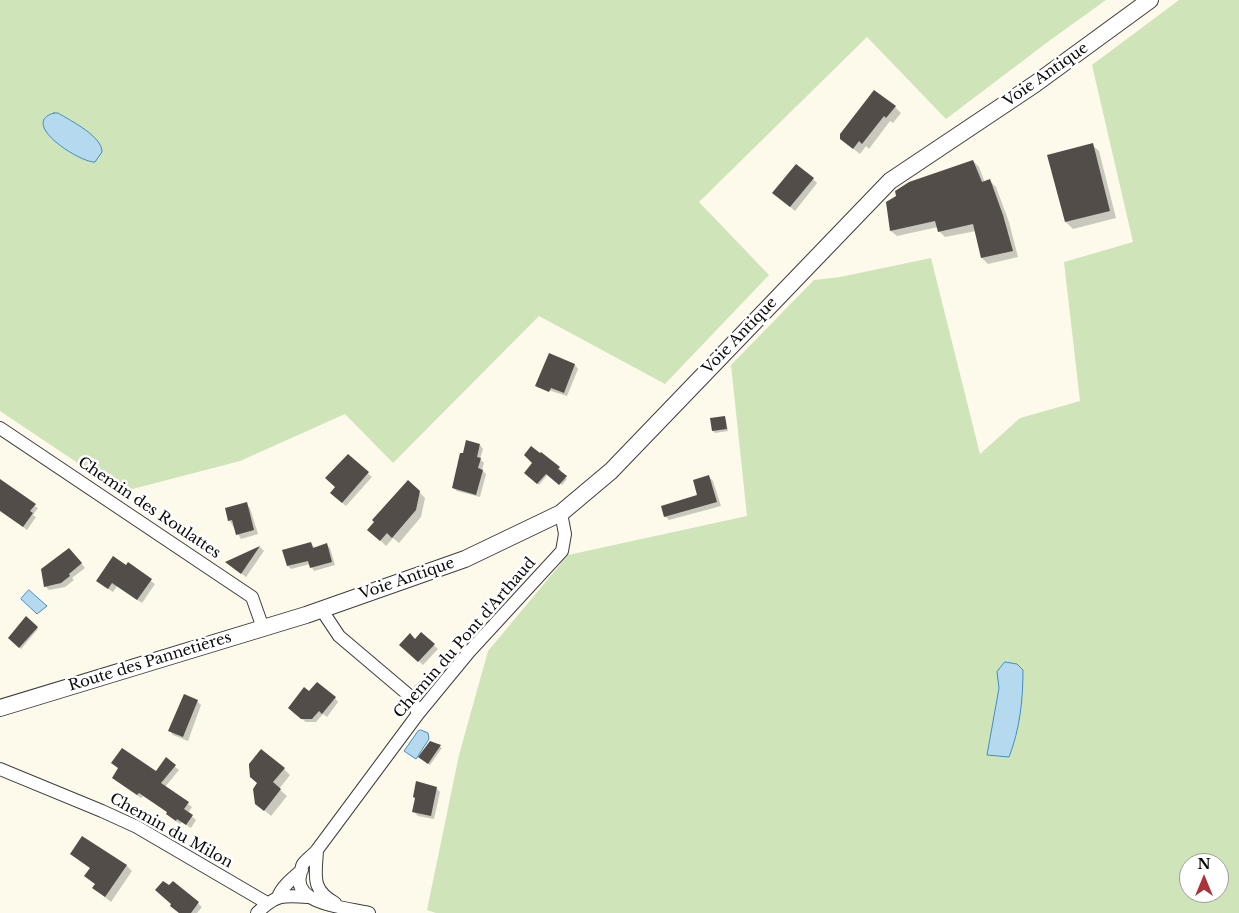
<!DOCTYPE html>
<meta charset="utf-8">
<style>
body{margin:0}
#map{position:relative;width:1239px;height:913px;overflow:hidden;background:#fdfaeb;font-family:"Libre Baskerville",serif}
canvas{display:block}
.north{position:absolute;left:1179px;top:853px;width:50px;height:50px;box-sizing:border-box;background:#fff;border:1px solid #9d9d9d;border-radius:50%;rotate:0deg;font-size:14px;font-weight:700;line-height:20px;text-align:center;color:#0b0b0b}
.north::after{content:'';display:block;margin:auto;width:18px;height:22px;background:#ad3138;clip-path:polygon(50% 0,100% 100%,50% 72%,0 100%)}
</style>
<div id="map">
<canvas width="1239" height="913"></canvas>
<div class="north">N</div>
</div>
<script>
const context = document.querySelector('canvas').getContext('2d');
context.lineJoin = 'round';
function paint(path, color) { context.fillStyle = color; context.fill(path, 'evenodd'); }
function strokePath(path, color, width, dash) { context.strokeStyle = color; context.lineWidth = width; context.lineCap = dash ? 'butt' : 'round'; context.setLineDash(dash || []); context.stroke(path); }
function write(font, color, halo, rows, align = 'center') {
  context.font = font + ' "Libre Baskerville",serif'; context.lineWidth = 5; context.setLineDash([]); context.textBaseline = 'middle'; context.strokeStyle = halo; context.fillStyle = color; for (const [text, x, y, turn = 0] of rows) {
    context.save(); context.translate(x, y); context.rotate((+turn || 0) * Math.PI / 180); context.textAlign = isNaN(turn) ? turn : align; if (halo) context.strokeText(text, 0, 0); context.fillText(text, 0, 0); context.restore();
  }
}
const green = new Path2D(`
 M0,0h1106l-57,41 -103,78 -79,-82 -168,165 70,73 -104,109 -126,-68 -146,147 -48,-49 -105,47 -119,31 -121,-81z
 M1179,0h60v913h-803l-9,-3 32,-155 29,-104 80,-96 179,-39 -16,-151 83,-85 26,-3 91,-19 49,196 40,-36 60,-17 -16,-139 69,-20 -41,-177zM1189,863h30v30h-30z`);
const water = new Path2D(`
 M54,113h4c13,8 44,23 44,39l-7,10c-15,1 -77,-39 -41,-49z
 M29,590l18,16 -10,8 -16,-15z
 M1005,662l12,2 6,6c0,29 -3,59 -14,87l-22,-2 12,-67 -2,-16z
 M421,730l7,3 1,6 -13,20 -12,-8 14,-20z`);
const shadow = new Path2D(`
 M895,107l6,6 -8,10 -3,-2 -21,28 -3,-3 -6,8 -19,-15z
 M1092,145l7,6 17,67 -43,11 -7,-7 -17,-67z
 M973,161l6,6 6,16 5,-2 6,6 13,35 9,35 -30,7 -6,-6 -6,-27 -31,6 -6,-6 -1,-4 -41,9 -6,-5z
 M813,179l4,4 -22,28 -17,-14z
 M549,355l26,10 3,4 -11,27 -28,-9v2l-2,-3z
 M725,418l1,2 2,11 -13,2 -2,-2z
 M480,445l3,4 -3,10 4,4 -2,7 4,4 -6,23 -23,-6 -4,-3z
 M348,455l24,22 -26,29 -10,-9 1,-10z
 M554,464l7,6 -2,1 8,8 -5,6 -14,-11 -9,11 -14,-12z
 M709,477l4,4 8,25 -52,14 -4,-4 34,-20z
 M408,481l17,17 -4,19 -22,26 -6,-5 -7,8 -11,-11 1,-13z
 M0,483l38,25 -5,7 3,2 -9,13 -27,-21z
 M246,504l4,4 8,26 -17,5 -12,-19z
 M311,543l4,5 12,-3 3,3 5,17 -21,6 -4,-7 -19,5 -3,-3z
 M260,547l4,4 -18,26 -19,-14z
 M73,553l12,15 -13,10 2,2 -9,7 -16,3 -4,-4z
 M128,564l27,20 -13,19 -25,-17 -4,6 -11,-7z
 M26,618l12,11 -17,20 -12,-11z
 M421,634l17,15 -15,16 -22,-20 14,-5z
 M423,679l9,8 -7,9 -9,-9z
 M335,698l3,4 -11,15 -4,-3 -7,8h-10l-13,-10z
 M197,701l4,4 -13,36 -15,-6 -4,-5z
 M430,742l12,6 -12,17 -9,-7z
 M166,759l13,11 -14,17 27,20 -4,6 8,7 -5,8 -9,-6 -2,2 -9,-6 -4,-4 1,-1 -25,-17 -2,2 -24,-17 2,-12 -6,-6 43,10z
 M284,769l6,6 -11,14 8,7 -16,20 -15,-13 3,-20z
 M436,788l4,4 -6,27 -16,-3 -4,-4z
 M82,838l45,28 5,5 -21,31 -17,-14 2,-3 -10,-9 5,-7 -19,-15z
 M173,883l29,24 -5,6h-17l-10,-26z`);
const building = new Path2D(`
 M874,90l22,16 -10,12 -2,-2 -22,28 -3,-3 -6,8 -13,-10v-5z
 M1093,143l17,68 -45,11 -18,-67z
 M973,160l9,22 8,-3 13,36 10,36 -32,7 -8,-34 -35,8 -3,-11 -45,10 -4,-29 10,-6 -1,-5 14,-9z
 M796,164l18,14 -24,29 -18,-14z
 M549,353l26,11 -11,29 -13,-5 -2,4 -14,-6z
 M725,416l2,13 -15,2 -2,-13z
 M466,440l14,4 -3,13 4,1 -3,10 5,2 -7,25 -24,-7 8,-35h3z
 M531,446l9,7 1,-1 14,11 5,4 -2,2 9,7 -8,9 -13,-11 -9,10 -13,-11 8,-10 -8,-8z
 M348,454l21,18 -27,31 -12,-10 5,-6 -10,-9z
 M709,475l8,27 -53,15 -3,-11 36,-11 -4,-15z
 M0,479l36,25 -6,7 3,2 -10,14 -23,-16z
 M408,480l12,11 -4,19 -24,28 -5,-5 -7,8 -13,-11 7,-8 -2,-2z
 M247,502l7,28 -18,5 -4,-15 -4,1 -3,-13z
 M311,542l2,6 14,-5 5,19 -22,6 -2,-7 -21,5 -5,-16z
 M260,546l-19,28 -16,-12z
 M69,548l13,15 -13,11 1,2 -9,7 -17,4 -3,-18z
 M113,556l13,9 2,-3 24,17 -15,21 -25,-17 -4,6 -12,-8z
 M26,616l12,11 -19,21 -11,-10z
 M421,632l14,12 -17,18 -19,-17 11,-12 5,6z
 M423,678l9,7 -9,10 -9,-8z
 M317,682l19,15 -14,17 -3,-3 -7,8h-11l-13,-11 16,-21 5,4z
 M184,694l14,6 -15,37 -15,-6z
 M430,741l11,4 -13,19 -10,-7z
 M122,748l34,23 10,-14 10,8 -15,18 28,19 -5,7 9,6 -7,10 -9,-6 -1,2 -10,-7 1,-2 -28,-19 -2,2 -25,-17 6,-10 -7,-5z
 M261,749l24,19 -12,14 8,7 -17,22 -9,-7 -2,-15 4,-6 -7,-6 -1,-11v-2z
 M416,781l21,6 -6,29 -19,-4 3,-14 -2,-1z
 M82,836l45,29 -22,32 -13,-9 3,-4 -11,-8 6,-8 -20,-14z
 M163,881l6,4 4,-4 26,21 -8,11h-12l-9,-7 1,-2 -16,-14z`);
const minor = new Path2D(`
 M0,428l252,169 11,31
 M321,609l18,27 72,61 7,17
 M0,769l102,42 35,16 130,76
 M317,850c-1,25 -7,39 18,53
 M278,897c4,-11 15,-19 24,-27
 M257,913c19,-19 27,-18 52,-16
 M369,913c-19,-5 -76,-8 -69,-37 1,-4 1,-9 3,-12 4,-5 10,-9 14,-14l101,-136 51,-62 93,-101 3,-17 -4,-21`);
const tertiary = new Path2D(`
 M0,708l306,-93 159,-56 96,-46 50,-42 279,-290 145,-97 115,-84`);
const streetNames = [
 ["Voie Antique",1046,75,-35],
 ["Voie Antique",740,336,-46],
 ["Chemin des Roulattes",149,508,34],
 ["Voie Antique",407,579,-19],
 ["Chemin du Pont d'Arthaud",465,638,-49],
 ["Route des Pannetières",150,662,-17],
 ["Chemin du Milon",171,831,29]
];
paint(green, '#cfe4b9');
paint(water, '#b5daf0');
strokePath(water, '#438ebf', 1);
paint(shadow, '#0003');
paint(building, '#534d49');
strokePath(minor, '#3e3e3e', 14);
strokePath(tertiary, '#3e3e3e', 18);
strokePath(minor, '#fff', 12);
strokePath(tertiary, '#fff', 16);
write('15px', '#0b0b0b', '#fff', streetNames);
</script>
